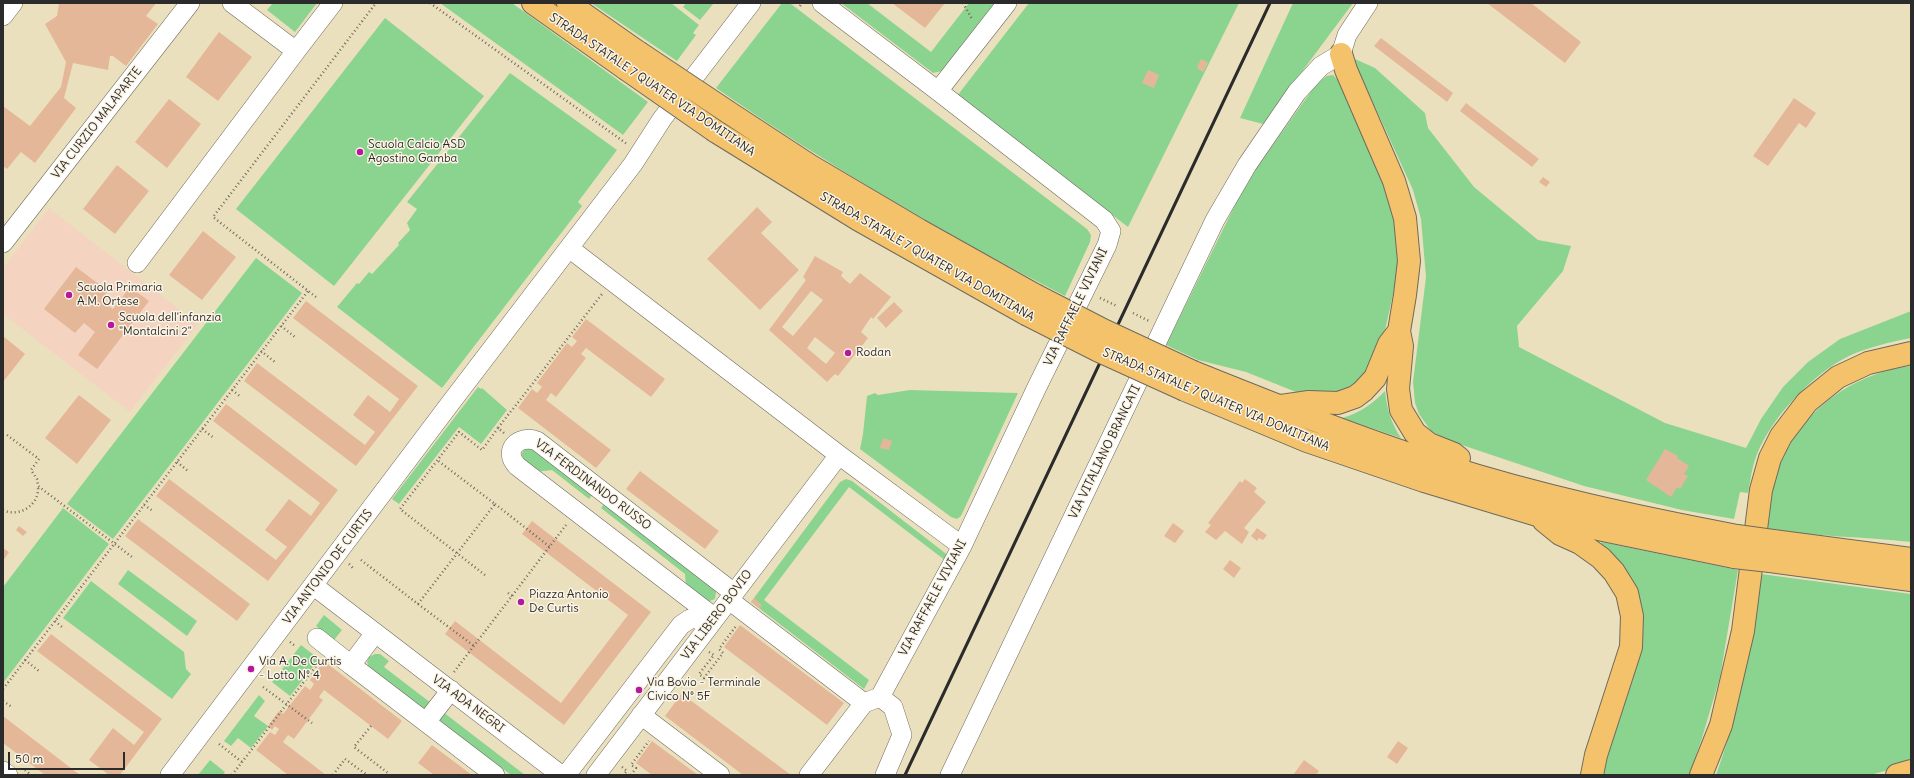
<!DOCTYPE html>
<meta charset="utf-8">
<style>
body{margin:0}
#map{position:relative;width:1914px;height:778px;overflow:hidden;background:#ebe0bd;font-family:Delius,sans-serif}
canvas{display:block}
.frame{position:absolute;inset:0;border:4px solid #2b2b2b;pointer-events:none}
.scale{position:absolute;left:8px;top:752px;width:117px;height:18px;box-sizing:border-box;border:2px solid #2b2b2b;border-top:0;padding-left:5px;font-size:12px;line-height:14px;white-space:nowrap;color:#2b2b2b;-webkit-text-stroke:3px #fcf5e5;paint-order:stroke}
</style>
<div id="map">
<canvas width="1914" height="778"></canvas>
<div class="frame"></div>
<div class="scale">50 m</div>
</div>
<script>
const context = document.querySelector('canvas').getContext('2d');
context.lineJoin = 'round';
function paint(path, color) { context.fillStyle = color; context.fill(path, 'evenodd'); }
function strokePath(path, color, width, dash) { context.strokeStyle = color; context.lineWidth = width; context.lineCap = dash ? 'butt' : 'round'; context.setLineDash(dash || []); context.stroke(path); }
function write(font, color, halo, rows, align = 'center') {
  context.font = font + ' Delius,sans-serif'; context.lineWidth = 3; context.setLineDash([]); context.textBaseline = 'middle'; context.strokeStyle = halo; context.fillStyle = color; for (const [text, x, y, turn = 0] of rows) {
    context.save(); context.translate(x, y); context.rotate((+turn || 0) * Math.PI / 180); context.textAlign = isNaN(turn) ? turn : align; if (halo) context.strokeText(text, 0, 0); context.fillText(text, 0, 0); context.restore();
  }
}
const built = new Path2D(`
 M49,208l149,116 -68,88 -127,-98v-46z`);
const green = new Path2D(`
 M273,3h44l-22,29 -28,-22z
 M440,3h72l136,99 -25,33z
 M591,3h80l28,22 -6,8 3,2 -19,26z
 M686,3h28l-14,17 -17,-13z
 M782,3l9,1 296,225 4,6 -1,7 -25,54c-120,-62 -238,-131 -349,-208z
 M841,3h26l64,49 38,-49h29l-56,68 -9,2z
 M1029,3h210l-111,224 -171,-131z
 M1293,3h60l-90,121 -23,-6z
 M385,18l99,78 -150,190 -98,-77z
 M1355,59l20,9 50,45 3,15 46,59 64,53 33,6 -8,25 -46,55 2,21 146,76 81,25 15,-29 22,-32 25,-25 32,-23 71,-28v27c-20,4 -43,9 -62,18 -37,18 -83,66 -95,107 -3,10 -4,20 -6,30l-8,-1 -6,27 -52,-9 -98,-24 -134,-45 -19,-10 -12,-17 -4,-11 -2,-21 13,-105 -5,-58 -8,-29 -58,-127z
 M510,73l107,77 -39,52 4,4 -140,182 -105,-81 20,-24 2,1 10,-12 3,2 27,-29 -1,-2 12,-13 -3,-7 10,-14 -10,-7z
 M1333,75l6,6 46,108 8,22 3,16 2,35 -2,19 -13,58 -15,38 -25,17h-42l-55,-22 -48,-12 -32,-15 70,-142 19,-33 62,-87 10,-7z
 M256,258l46,35 -189,246 -46,-35z
 M1911,366v176c-48,-5 -96,-6 -144,-12 2,-17 3,-33 7,-49 16,-62 75,-108 137,-115z
 M478,387l3,2 1,-1 25,22 -26,34 -22,-17 -60,77 -7,-5z
 M910,390l108,3 -57,123 -4,3 -6,-2 -91,-68 3,-15 4,-38 8,-3 3,2z
 M1385,391c2,18 6,32 16,47l-59,-20c18,-5 30,-14 43,-27z
 M533,446l60,48 -4,5 -37,-29 -17,2 -14,-10c0,-9 2,-15 12,-16z
 M846,479l6,2 97,75 -3,5 -97,-74 -85,113 105,80 -5,9 -113,-87 89,-120z
 M605,503l109,85 2,4 -1,7 -8,3 -21,-14 -1,-14 -84,-66z
 M63,508l46,36 -106,139v-96z
 M1602,542l136,28 -18,107 -18,61 -13,37h-88l39,-129 -40,-102z
 M128,570l69,51 -10,15 -69,-52z
 M1761,574l150,20v170l-41,11h-154c24,-65 35,-132 45,-201z
 M91,581l93,71 2,17 5,5 -19,25 -109,-81z
 M324,615l18,15 -8,10 -18,-14z
 M301,645l18,14 -29,37 -18,-14z
 M375,654h5l9,7 -5,6 47,36 -6,8 -56,-43 -2,-6 2,-5z
 M259,695l6,6 -11,15 14,10 -17,22 -13,-10 -7,8 -7,-5z
 M443,712l82,63h-14l-74,-56z
 M210,760l15,12 -2,3h-25z`);
const building = new Path2D(`
 M59,3h97l-10,13 12,8 -32,42 -13,-10h-3l-2,14 -35,-7 -9,35 12,10 -41,55 -14,-11 -14,17 -4,-3v-60l27,20 31,-39 5,-25 -21,-38 12,-8z
 M892,3h53l-20,25z
 M1487,3h44l50,39 -16,21z
 M219,32l33,25 -34,44 -32,-24z
 M1381,38l72,55 -6,9 -73,-56z
 M1201,59l7,4 -5,9 -6,-4z
 M1148,70l11,5 -5,13 -12,-5z
 M1794,98l22,15 -10,15 -7,-5 -31,43 -15,-10z
 M169,99l32,25 -34,44 -32,-26z
 M1466,103l73,56 -7,8 -72,-56z
 M117,165l32,26 -34,43 -32,-25z
 M1543,177l7,5 -4,5 -7,-5z
 M757,207l15,15 -11,11 38,37 -39,40 -53,-51z
 M203,231l33,26 -34,43 -33,-25z
 M815,256l28,16 -2,4 9,8 10,-11 31,24 -18,22 -2,-2 -10,15 7,6 -30,38 -3,-2 -8,8 -58,-52 37,-50 -3,-3zM811,291l12,9 -30,36 -11,-9zM815,337l20,16 -9,11 -19,-16z
 M76,267l32,24 -7,9 12,9 17,-22 19,14 -52,68 -19,-14 17,-23 -11,-9 -9,10 -31,-24z
 M306,301l112,85 -62,80 -112,-85 13,-18 108,82 6,-8 4,-5 -22,-17 15,-20 22,17 9,-13 -106,-81z
 M894,302l9,9 -17,17 -9,-10z
 M586,319l79,60 -14,18 -65,-49 -5,6 5,4 -30,39 -5,-4 -5,7 65,50 -15,18 -78,-60 14,-19 5,4 5,-6 -5,-4 30,-40 5,4 5,-6 -5,-4z
 M3,336l22,18 -22,28z
 M79,395l32,25 -34,44 -32,-26z
 M226,404l112,86 -70,91 -112,-85 13,-17 107,81 11,-13 -22,-17 24,-31 22,17 9,-13 -107,-82z
 M883,438l9,3 -3,9 -9,-2z
 M1665,449l13,7 -1,2 12,8 -5,8 4,2 -8,13 -3,-2 -6,10 -25,-17z
 M640,471l79,60 -14,18 -79,-60z
 M1245,479l12,9 -3,4 12,10 -22,26 5,4 -7,12 -17,-13 -9,9 -11,-8 6,-7 -3,-2 32,-42 2,2z
 M138,519l112,85 -13,17 -112,-85z
 M532,521l119,91 -87,113 -119,-91 10,-13 106,82 67,-88 -106,-81z
 M1173,523l11,8 -9,12 -11,-7z
 M19,526l8,6 -4,4 -7,-6z
 M1257,528l10,7 -4,5 -4,-2 -2,3 -6,-5z
 M3,548l6,4 -6,9z
 M1230,560l11,8 -7,10 -11,-9z
 M754,598l8,7 -3,3 -8,-6z
 M740,625l104,78 -17,22 -103,-78z
 M51,634l111,85 -42,56h-11l-20,-15 24,-32 21,17 10,-13 -107,-81z
 M324,661l78,60 -14,18 -64,-49 -5,7 4,3 -29,39 -6,-4 -5,7 43,33h-38l-32,-25 14,-18 5,3 4,-6 -4,-3 -3,4 -4,-4 11,-15 4,3 22,-28 5,4 4,-6 -4,-4z
 M682,693l4,4 105,78h-48l-78,-59z
 M3,716l77,59h-35l-42,-32z
 M652,741l46,34h-46l-16,-12z
 M1398,741l10,7 -11,16 -10,-7z
 M432,745l40,30h-38l-16,-12z
 M1304,760l15,11 -3,4h-23z`);
const path = new Path2D(`
 M430,3l197,141
 M963,3l9,16
 M800,6l2,-3
 M316,297l-103,-80 163,-214
 M1100,298l17,8
 M1133,313l16,8
 M281,326l14,11
 M261,351l15,12
 M232,390l9,7
 M513,409l89,-115
 M202,429l12,9
 M504,433l-6,-5 13,-17
 M7,435l32,24 -8,11 6,9 1,7 94,71
 M177,462l11,9
 M495,504l55,43
 M144,505l9,6
 M3,510c16,8 37,-5 35,-24
 M361,560l57,44 77,-100 -58,-44
 M349,564l5,5
 M485,575l-85,-66 59,-77 23,18 16,-22
 M508,593l4,3
 M418,604l56,42
 M55,621l7,6
 M290,642l5,4
 M709,652l5,3 -15,19 5,4 19,-25 -4,-4 17,-23
 M25,660l14,11
 M454,672l112,-147
 M263,687l49,36
 M3,689l305,-398
 M3,701l9,6
 M371,726l-17,21 34,26
 M219,744l23,18
 M622,767l5,4 -4,4
 M25,770l6,5
 M232,775l88,-114
 M333,775l12,-16 22,16
 M631,775l5,-7 -5,-3 18,-24`);
const street = new Path2D(`
 M232,3l64,48 37,-48
 M822,3l116,88 166,129 7,11 -4,14 -70,142 -75,159 -82,151 -16,6
 M3,16l10,-13
 M938,91l69,-88
 M3,243l187,-240
 M569,248l270,207 123,91
 M137,263l159,-212
 M314,586l247,189
 M729,600l135,103 -55,72
 M715,618l-198,-152c-15,-16 2,-32 20,-25l197,152
 M375,633l-24,32 144,110
 M317,638l34,27
 M880,697l13,10 9,28 -17,40
 M641,715l79,60
 M426,722l25,-32
 M3,771l5,4
 M170,775l282,-374 181,-237 29,-45 89,-116
 M566,775l115,-150 9,-6 25,-1
 M596,775l243,-320
 M950,775l265,-555 32,-55 50,-73 24,-26 20,-12 6,-19 21,-32`);
const highway = new Path2D(`
 M533,3l93,66
 M568,3l70,49
 M1341,54l5,16 48,111 11,37 4,43 -4,34 -6,36 3,15 -4,43 3,21 14,23 14,11 25,10 5,4
 M728,112l81,53 110,65 116,65
 M715,131l144,89 167,94
 M1193,372c82,33 165,66 249,93 97,31 195,52 295,71
 M1185,390l122,51 117,40 113,34 66,15 131,27
 M1281,406l28,-4 29,1 17,-6 8,-6 12,-13 14,-34 10,-13
 M1544,521l16,13 20,9 21,15 13,14 13,21 5,23 -1,31 -35,108 -4,20
 M1773,541l138,18
 M1770,561l141,19
 M1701,775l20,-50 22,-94 18,-141 9,-32 11,-22 26,-34 31,-25 30,-14 43,-10
 M1897,775l14,-4`);
const rail = new Path2D(`
 M905,775l365,-772`);
const highwayBridge = new Path2D(`
 M638,52l90,60
 M626,69l89,62
 M1035,295l70,36 88,41
 M1026,314l71,36 88,40
 M1737,536l36,5
 M1734,557l36,4`);
const markers = [
 [360,152,4,"#b5179e"],
 [69,295,4,"#b5179e"],
 [111,325,4,"#b5179e"],
 [848,353,4,"#b5179e"],
 [521,602,4,"#b5179e"],
 [251,669,4,"#b5179e"],
 [639,690,4,"#b5179e"]
];
const streetNames = [
 ["STRADA STATALE 7 QUATER VIA DOMITIANA",652,85,34],
 ["VIA CURZIO MALAPARTE",97,123,-52],
 ["STRADA STATALE 7 QUATER VIA DOMITIANA",927,257,30],
 ["VIA RAFFAELE VIVIANI",1076,307,-64],
 ["STRADA STATALE 7 QUATER VIA DOMITIANA",1216,400,23],
 ["VIA VITALIANO BRANCATI",1105,452,-64],
 ["VIA FERDINANDO RUSSO",593,485,37],
 ["VIA ANTONIO DE CURTIS",328,567,-53],
 ["VIA RAFFAELE VIVIANI",933,598,-62],
 ["VIA LIBERO BOVIO",717,615,-53],
 ["VIA ADA NEGRI",468,704,37]
];
const poiNames = [
 ["Scuola Calcio ASD",368,145],
 ["Agostino Gamba",368,159],
 ["Scuola Primaria",77,288],
 ["A.M. Ortese",77,302],
 ["Scuola dell'infanzia",119,318],
 ["\"Montalcini 2\"",119,332],
 ["Rodan",856,353],
 ["Piazza Antonio",529,595],
 ["De Curtis",529,609],
 ["Via A. De Curtis",259,662],
 ["- Lotto N° 4",259,676],
 ["Via Bovio - Terminale",647,683],
 ["Civico N° 5F",647,697]
];
paint(built, '#f4d3c0');
paint(green, '#8bd490');
paint(building, '#e5b799');
strokePath(street, '#6e6a5e', 20);
strokePath(highway, '#6e6a5e', 24);
strokePath(path, '#6e6a5e', 2.5, [1, 3]);
strokePath(street, '#fff', 19);
strokePath(highway, '#f4c26a', 22);
strokePath(rail, '#2b2b2b', 3);
strokePath(highwayBridge, '#6e6a5e', 24, []);
strokePath(highwayBridge, '#f4c26a', 22);
for (const [x, y, r, color] of markers) { const dot = new Path2D(); dot.arc(x, y, r, 0, 2 * Math.PI); context.fillStyle = color; context.fill(dot); strokePath(dot, '#fcf5e5', 1.5); }
write('12px', '#2b2b2b', '#fcf5e5', streetNames);
write('12px', '#2b2b2b', '#fcf5e5', poiNames, 'left');
</script>
